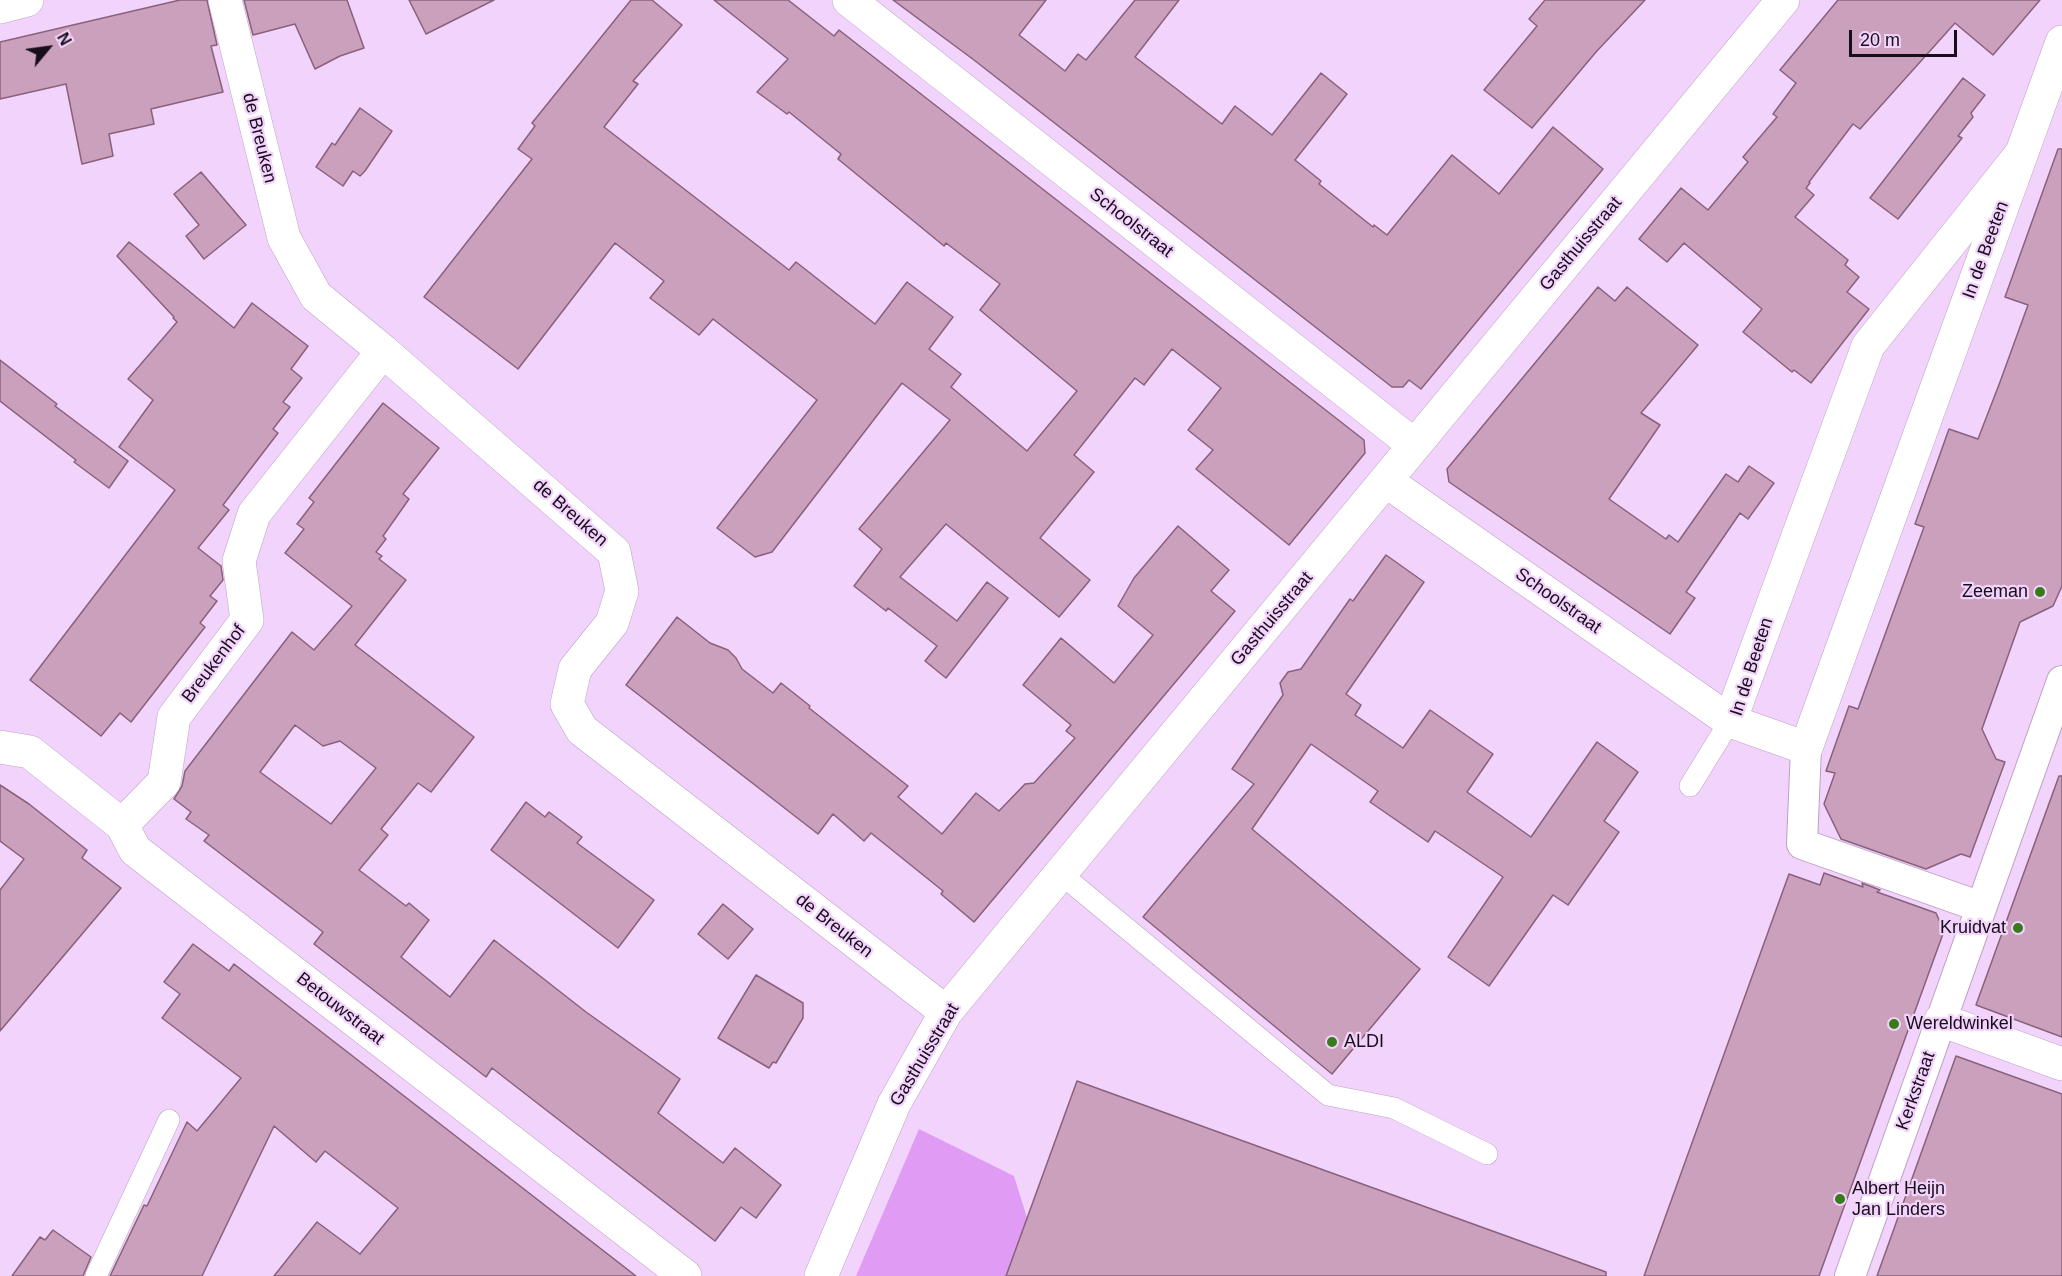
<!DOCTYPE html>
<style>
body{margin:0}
#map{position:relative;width:2062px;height:1276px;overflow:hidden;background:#f2d3fb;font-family:Arial,sans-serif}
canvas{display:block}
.north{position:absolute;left:18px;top:18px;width:60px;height:60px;-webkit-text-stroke:4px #f2d3fb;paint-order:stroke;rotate:61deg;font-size:16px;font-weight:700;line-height:24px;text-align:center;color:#180d1b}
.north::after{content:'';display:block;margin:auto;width:21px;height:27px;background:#180d1b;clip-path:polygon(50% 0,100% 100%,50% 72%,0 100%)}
.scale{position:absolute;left:1849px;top:30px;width:108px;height:27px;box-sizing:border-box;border:3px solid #180d1b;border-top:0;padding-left:8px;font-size:18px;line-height:21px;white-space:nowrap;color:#180d1b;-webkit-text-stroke:4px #f2d3fb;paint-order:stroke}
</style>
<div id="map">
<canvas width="2062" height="1276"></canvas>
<div class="north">N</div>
<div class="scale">20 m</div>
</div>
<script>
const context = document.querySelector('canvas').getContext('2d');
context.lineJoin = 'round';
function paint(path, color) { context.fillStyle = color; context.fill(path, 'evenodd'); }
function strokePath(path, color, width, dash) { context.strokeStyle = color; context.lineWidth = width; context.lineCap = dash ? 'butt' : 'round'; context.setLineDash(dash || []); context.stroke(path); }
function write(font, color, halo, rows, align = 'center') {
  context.font = font + ' Arial,sans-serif'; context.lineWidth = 4.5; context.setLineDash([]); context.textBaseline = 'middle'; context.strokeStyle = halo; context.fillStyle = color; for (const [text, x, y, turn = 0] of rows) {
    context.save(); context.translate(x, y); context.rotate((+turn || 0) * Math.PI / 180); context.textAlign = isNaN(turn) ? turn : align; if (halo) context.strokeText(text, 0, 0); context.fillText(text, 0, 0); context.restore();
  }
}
const green = new Path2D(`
 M919,1129l95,47 31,100h-189z`);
const building = new Path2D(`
 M180,0h27l10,45 -6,1 12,46 -72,17 3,15 -45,10 4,22 -31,8 -16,-80 -66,15v-57z
 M244,0h103l17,48 -24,8 -25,13 -20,-45 -42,11z
 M409,0h85l-68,34z
 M631,0h21l30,25 -49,56 5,3 -34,43 185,143 7,-8 79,62 32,-42 46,35 -24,32 32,25 -10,13 76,64 50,-60 -97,-81 20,-26 -54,-41 -2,3 -106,-87 3,-5 -52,-42 -2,2 -30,-22 31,-33 -74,-59h74l46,36 5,-6 525,410 1,13 -76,92 -93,-76 17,-19 -25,-20 33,-42 -49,-39 -28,36 -9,-7 -61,77 20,17 -54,66 50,42 -31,37 -113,-93 -46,53 57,44 30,-39 21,16 -62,80 -21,-17 12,-15 -49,-38 -2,3 -32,-25 28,-37 -23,-20 91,-109 -48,-37 -130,169 -17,5 -38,-29 100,-128 -104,-81 -14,16 -49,-37 14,-17 -49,-38 -97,126 -94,-72 108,-138 -14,-10 17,-23 -3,-3z
 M893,0h153l-27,35 46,36 13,-17 8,6 49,-60h44l-44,57 87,67 13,-18 37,29 49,-62 26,21 -52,66 26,21 -2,3 54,43 1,-2 13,10 65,-80 47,39 54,-67 50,42 -182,220 -12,-9 -6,7h-11l-418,-327z
 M1545,0h100l-49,52 -64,76 -48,-38 53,-64 -8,-7z
 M1838,0h202l-47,55 -38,-32 -95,106 -7,-5 -44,58 1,1 -4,5 8,7 -19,22 53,43 -3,5 14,12 -12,15 22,17 -58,74 -17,-13 -2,2 -49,-40 19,-23 -78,-66 -17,19 -28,-23 42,-51 27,22 40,-48 -5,-5 34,-40 -4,-3 23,-31 -16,-13z
 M1963,78l22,17 -14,18 2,4 -15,19 4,2 -64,81 -28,-21z
 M360,108l32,23 -27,40 -5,5 -7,-5 -10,15 -27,-19 16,-24 3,2z
 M2058,149h4v437l-9,20 -33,16 -38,107 14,30 9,3 -35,95 -9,-3 -35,15 -85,-30 -17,-35 11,-31 -9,-2 23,-65 9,3 66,-182 -9,-3 34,-95 29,10 22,-57 28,-77 -23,-8z
 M201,172l45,53 -42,34 -18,-23 13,-11 -25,-31z
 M129,242l105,86 18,-25 56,43 -17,23 11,9 -19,24 7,5 -17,22 5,4 -55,72 6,5 -31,38 23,18 2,14 -13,16 7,5 -17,22 5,4 -74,95 -11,-9 -19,23 -71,-56 145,-190 -56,-43 34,-47 -25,-21 49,-57 -4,-4 1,-1 -57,-61z
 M1598,287l17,14 12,-14 71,58 -57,68 19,12 -51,74 57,40 3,-4 9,7 48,-68 12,8 11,-16 25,17 -26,36 -8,-6 -54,79 9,6 -25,36 -221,-152 -2,-13z
 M0,360l57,44 -2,2 73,55 -19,27 -35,-26 2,-2 -76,-59z
 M383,403l56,45 -36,46 6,5 -26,37 3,3 -10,13 6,4 -3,3 27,21 -51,65 119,92 -43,55 -13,-9 -37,46 7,6 -29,35 47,36 3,-3 20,17 -28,37 49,40 44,-57 92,72 94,67 -22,34 65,50 12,-15 46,37 -25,33 -15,-11 -26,34 -223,-173 -6,9 -172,-133 9,-12 -119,-91 5,-6 -23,-16 5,-7 -17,-13 8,-13 3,-15 107,-139 22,18 38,-44 -67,-53 19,-24 -7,-5 17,-22 -5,-4zM295,725l28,21 17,-5 36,27 -45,56 -71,-52z
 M1178,526l51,44 -18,21 24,20 -261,311 -33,-28 2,-3 -72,-58 -7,8 -31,-27 -15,20 -192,-149 51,-68 33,26 18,7 8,8 6,11 31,24 8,-10 29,23 -1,2 99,78 -10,11 44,37 34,-41 23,18 26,-27 9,-1 41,-45 -9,-7 5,-6 -48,-40 38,-47 53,45 39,-48 -35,-29 16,-28z
 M1386,555l38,27 -78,112 15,11 -6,10 48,33 27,-38 63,44 -26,38 64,45 66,-95 41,30 -34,49 15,11 -51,73 -15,-10 -64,91 -41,-29 55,-80 -68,-46 -7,11 -58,-40 8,-11 -67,-47 -59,85 168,140 -88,105 -189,-157 111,-133 -22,-15 51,-74 -3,-12 8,-11 13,-3 49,-70 3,2z
 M2059,776h3v261l-86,-32z
 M0,785l29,19 58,46 -5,8 39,30 -121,143v-141l24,-31 -24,-18z
 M526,802l19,15 4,-5 33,25 -5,6 77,57 -36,48 -127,-98z
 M1824,873l39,14 -1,-4 18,7 -3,2 59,21 8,18 -125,345h-175l145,-402 31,11z
 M723,904l30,25 -25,30 -30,-25z
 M193,944l36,27 5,-7 402,312h-362l43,-54 43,32 38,-46 -73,-57 -9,11 -42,-36 -72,150h-92l34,-71 3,1 40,-84 10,9 44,-53 -79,-60 18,-24 -16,-12z
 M756,975l47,28v15l-27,45 -3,-1 -4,6 -51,-30z
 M1956,1056l106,38v182h-185z
 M1077,1081l529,191v4h-600z
 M53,1230l38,27 -8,19h-71l28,-39 5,3z`);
const service = new Path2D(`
 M1690,786l40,-65
 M1061,874l267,221 66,13 93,46
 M96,1276l73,-156`);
const pedestrian = new Path2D(`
 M1806,748l-4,96 179,63
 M1850,1276l212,-595`);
const minor = new Path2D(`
 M225,0l59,238 32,58 67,55 231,201 8,39 -10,32 -37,46 -8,35 15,26 364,282
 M849,0l565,445
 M0,7l27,-7
 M2021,154l-153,192 -138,375 76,27 256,-706
 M1386,481l344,240
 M0,747l30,5 92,73 13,25 550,426
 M122,825l42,-43 10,-65 73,-97 -8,-59 15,-47 129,-163
 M1941,1020l121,44
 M821,1276l73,-172 52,-92 837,-1012`);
const markers = [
 [2040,592,6,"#377b1c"],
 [2018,928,6,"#377b1c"],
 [1894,1024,6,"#377b1c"],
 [1332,1042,6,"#377b1c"],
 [1840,1199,6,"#377b1c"]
];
const streetNames = [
 ["de Breuken",259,138,76],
 ["Schoolstraat",1131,223,38],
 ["Gasthuisstraat",1581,244,-50],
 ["In de Beeten",1986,250,-70],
 ["de Breuken",570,513,41],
 ["Schoolstraat",1558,601,35],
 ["Gasthuisstraat",1272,619,-50],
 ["Breukenhof",214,664,-53],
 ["In de Beeten",1752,667,-72],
 ["de Breuken",834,926,38],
 ["Betouwstraat",340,1009,38],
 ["Gasthuisstraat",925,1055,-59],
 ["Kerkstraat",1916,1091,-70]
];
const poiNames = [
 ["Zeeman",2028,592,"right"],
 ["Kruidvat",2006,928,"right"],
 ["Wereldwinkel",1906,1024],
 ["ALDI",1344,1042],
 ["Albert Heijn",1852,1189],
 ["Jan Linders",1852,1210]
];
paint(green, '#e09bf4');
paint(building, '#cba0bd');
strokePath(building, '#88617c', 1.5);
strokePath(service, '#bda0c6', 22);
strokePath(pedestrian, '#bda0c6', 32);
strokePath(minor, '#bda0c6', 34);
strokePath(service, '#fff', 21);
strokePath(pedestrian, '#fff', 30);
strokePath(minor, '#fff', 33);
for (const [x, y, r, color] of markers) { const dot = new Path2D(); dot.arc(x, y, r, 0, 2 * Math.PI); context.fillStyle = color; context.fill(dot); strokePath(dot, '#f2d3fb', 2); }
write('18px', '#180d1b', '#f2d3fb', streetNames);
write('18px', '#180d1b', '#f2d3fb', poiNames, 'left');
</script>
